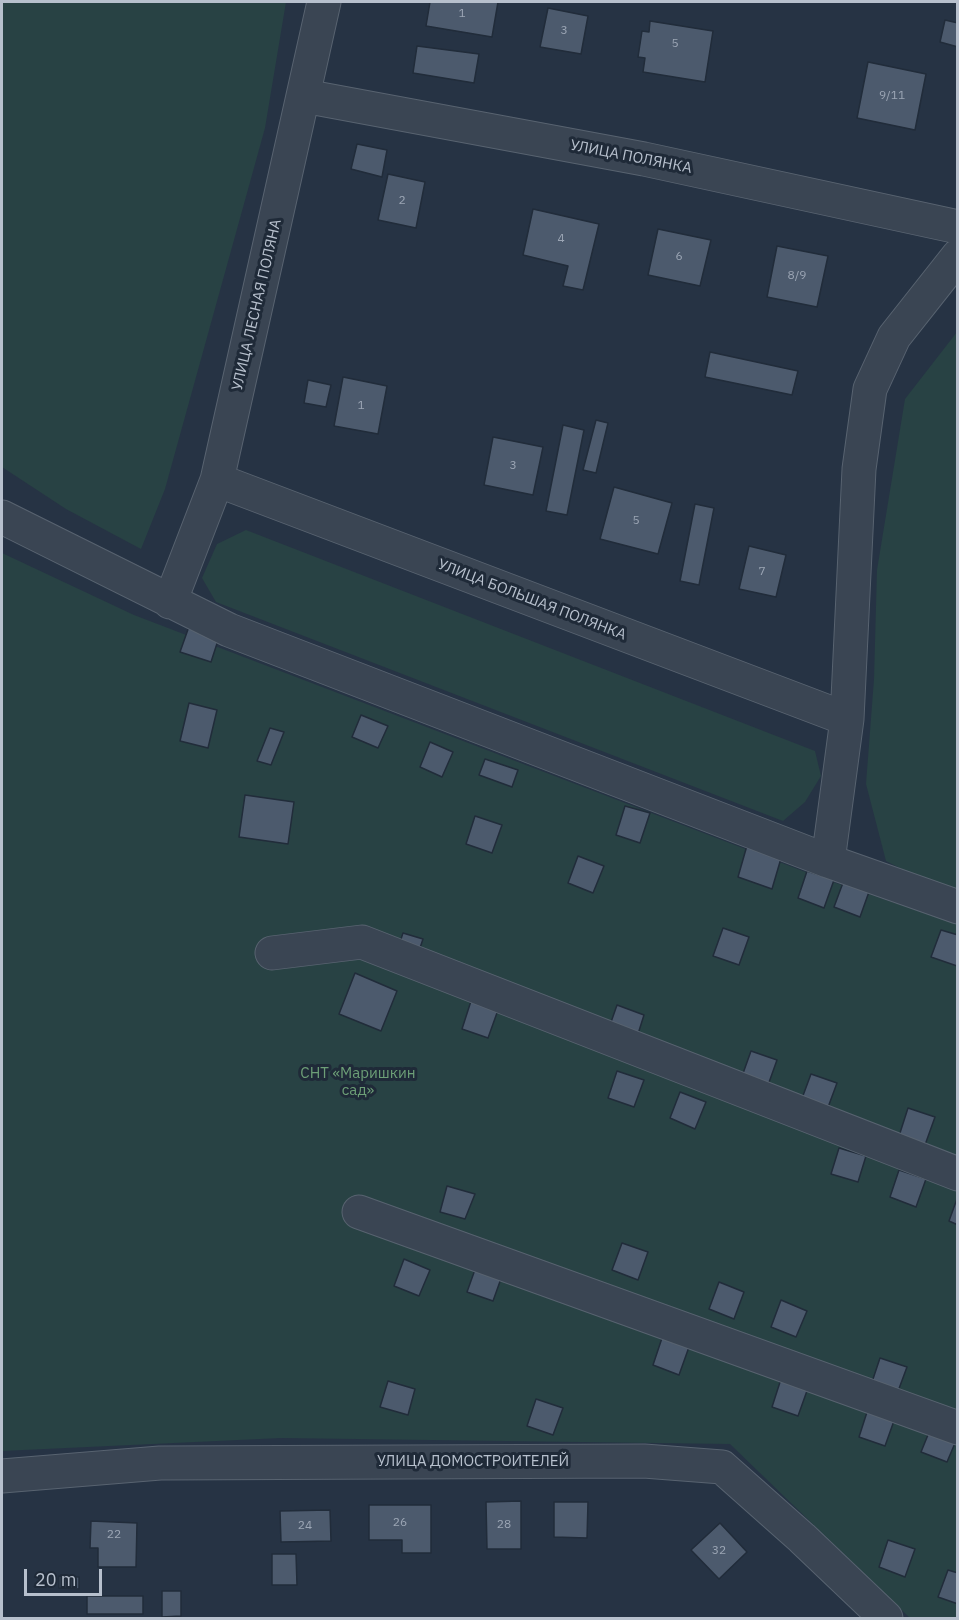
<!DOCTYPE html>
<meta charset="utf-8">
<style>
body{margin:0}
#map{position:relative;width:959px;height:1620px;overflow:hidden;background:#263344;font-family:"IBM Plex Sans",sans-serif}
canvas{display:block}
.frame{position:absolute;inset:0;border:3px solid #b7c0cd;pointer-events:none}
.scale{position:absolute;left:24px;top:1569px;width:78px;height:27px;box-sizing:border-box;border:3px solid #b7c0cd;border-top:0;padding-left:8px;font-size:18px;line-height:21px;white-space:nowrap;color:#b7c0cd;-webkit-text-stroke:4px #1f2a38;paint-order:stroke}
</style>
<div id="map">
<canvas width="959" height="1620"></canvas>
<div class="frame"></div>
<div class="scale">20 m</div>
</div>
<script>
const context = document.querySelector('canvas').getContext('2d');
context.lineJoin = 'round';
function paint(path, color) { context.fillStyle = color; context.fill(path, 'evenodd'); }
function strokePath(path, color, width, dash) { context.strokeStyle = color; context.lineWidth = width; context.lineCap = dash ? 'butt' : 'round'; context.setLineDash(dash || []); context.stroke(path); }
function write(font, color, halo, rows, align = 'center') {
  context.font = font + ' "IBM Plex Sans",sans-serif'; context.lineWidth = 6; context.setLineDash([]); context.textBaseline = 'middle'; context.strokeStyle = halo; context.fillStyle = color; for (const [text, x, y, turn = 0] of rows) {
    context.save(); context.translate(x, y); context.rotate((+turn || 0) * Math.PI / 180); context.textAlign = isNaN(turn) ? turn : align; if (halo) context.strokeText(text, 0, 0); context.fillText(text, 0, 0); context.restore();
  }
}
const green = new Path2D(`
 M2,2h284l-21,126 -100,361 -24,60 -75,-40 -64,-42z
 M957,332v565l-71,-36 -20,-77 8,-105 3,-109 28,-171z
 M246,530l569,221 6,25 -16,26 -22,19 -567,-219 -14,-24 15,-34z
 M2,553l132,62 687,263 136,46v694h-47l-180,-174 -449,-6 -279,13z`);
const building = new Path2D(`
 M430,2h68l-6,35 -66,-11z
 M548,8l40,8 -7,38 -41,-7z
 M945,20l13,3v24l-18,-5z
 M650,21l63,10 -8,51 -62,-10 2,-14 -7,-1 4,-26 7,1z
 M417,46l62,8 -5,29 -61,-10z
 M868,62l58,12 -11,56 -58,-12z
 M357,144l30,6 -5,27 -31,-8z
 M388,174l37,8 -9,46 -38,-8z
 M533,209l66,15 -16,66 -20,-4 5,-20 -45,-11z
 M658,229l53,11 -11,46 -52,-11z
 M777,246l51,10 -11,51 -50,-10z
 M710,352l88,19 -6,24 -87,-18z
 M343,377l44,9 -9,48 -44,-8z
 M308,380l23,5 -5,22 -22,-4z
 M596,420l12,3 -12,50 -13,-3z
 M563,425l21,5 -17,85 -21,-4z
 M493,437l50,10 -10,48 -49,-10z
 M614,487l58,16 -14,51 -58,-15z
 M695,504l19,4 -15,77 -19,-4z
 M749,546l37,9 -10,42 -37,-8z
 M192,618l30,10 -11,34 -31,-10z
 M189,703l28,7 -9,38 -28,-7z
 M361,715l27,11 -10,22 -26,-11z
 M270,728l14,4 -13,33 -14,-4z
 M430,742l23,10 -11,25 -22,-10z
 M485,759l33,11 -6,17 -33,-12z
 M245,795l49,7 -6,42 -49,-7z
 M625,806l25,7 -10,30 -24,-8z
 M475,816l27,9 -10,28 -26,-9z
 M748,842l34,13 -10,34 -34,-12z
 M578,856l26,10 -11,27 -25,-10z
 M807,871l27,9 -10,28 -26,-10z
 M844,880l26,9 -10,28 -26,-10z
 M723,928l26,9 -10,28 -26,-9z
 M941,930l17,5 -1,31 -26,-9z
 M403,933l20,6 -3,9 -20,-6z
 M355,973l42,18 -16,40 -42,-17z
 M471,1001l27,9 -10,28 -26,-9z
 M617,1005l27,10 -6,19 -28,-9z
 M751,1051l26,9 -10,28 -26,-9z
 M617,1071l27,9 -10,27 -26,-9z
 M811,1074l26,9 -10,27 -26,-9z
 M680,1092l26,10 -11,27 -25,-11z
 M908,1108l27,9 -10,28 -26,-9z
 M839,1148l27,8 -8,26 -27,-8z
 M899,1170l27,9 -10,28 -26,-10z
 M447,1186l28,8 -10,25 -25,-7z
 M958,1196v29l-9,-4z
 M622,1243l26,9 -10,28 -26,-10z
 M404,1259l26,11 -11,26 -25,-10z
 M477,1264l26,9 -10,28 -26,-9z
 M719,1282l25,10 -10,27 -25,-10z
 M781,1300l26,11 -11,26 -25,-10z
 M662,1338l27,9 -10,28 -26,-10z
 M880,1358l27,9 -10,27 -26,-9z
 M781,1379l27,9 -10,28 -26,-9z
 M388,1381l27,8 -7,26 -28,-8z
 M536,1399l27,9 -10,27 -26,-9z
 M868,1409l27,9 -10,28 -26,-9z
 M932,1425l26,11 -11,26 -26,-10z
 M521,1501v48h-34l-1,-47z
 M554,1502h34l-1,36 -33,-1z
 M369,1505h62v48h-29v-13h-33z
 M330,1510l1,31 -50,1 -1,-31z
 M91,1521l46,2 -1,44h-38v-19h-8z
 M720,1523l27,29 -28,27 -28,-29z
 M888,1540l27,9 -10,28 -26,-10z
 M272,1554h24l1,31h-25z
 M948,1570l10,3v31l-20,-7z
 M59,1576l20,1v12l-20,-1z
 M162,1591h19v25l-19,1z
 M87,1596h56v18h-56z`);
const minor = new Path2D(`
 M304,96l340,63 314,68
 M217,480l630,239
 M2,517l227,113 599,231 130,46
 M170,602l47,-122 107,-478
 M828,861l19,-142 12,-250 11,-80 24,-52 64,-81
 M272,953l90,-11 596,232
 M359,1212l599,216
 M2,1476l158,-13 484,-2 78,6 80,71 84,80`);
const numberNames = [
 ["1",462,14],
 ["3",564,31],
 ["5",675,44],
 ["9/11",892,96],
 ["2",402,201],
 ["4",561,239],
 ["6",679,257],
 ["8/9",797,276],
 ["1",361,406],
 ["3",513,466],
 ["5",636,521],
 ["7",762,572],
 ["26",400,1523],
 ["28",504,1525],
 ["24",305,1526],
 ["22",114,1535],
 ["32",719,1551]
];
const streetNames = [
 ["УЛИЦА ПОЛЯНКА",631,157,11],
 ["УЛИЦА ЛЕСНАЯ ПОЛЯНА",257,305,-77],
 ["УЛИЦА БОЛЬШАЯ ПОЛЯНКА",532,600,21],
 ["УЛИЦА ДОМОСТРОИТЕЛЕЙ",473,1462]
];
const parkNames = [
 ["СНТ «Маришкин",358,1074],
 ["сад»",358,1091]
];
paint(green, '#284244');
paint(building, '#4c5a6d');
strokePath(building, '#212c3a', 1.5);
strokePath(minor, '#586370', 35);
strokePath(minor, '#3a4553', 33);
write('12px', '#9ca6b5', null, numberNames);
write('15px', '#b7c0cd', '#1f2a38', streetNames);
write('15px', '#6d9f77', '#1f2a38', parkNames);
</script>
